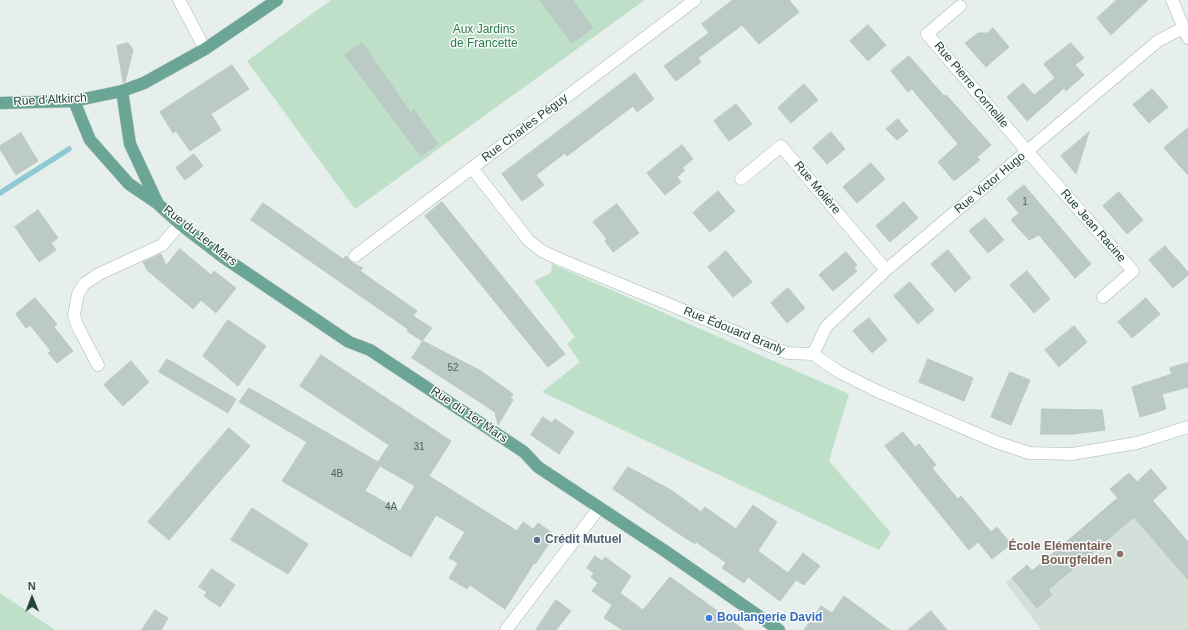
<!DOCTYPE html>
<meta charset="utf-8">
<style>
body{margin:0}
#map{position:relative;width:1188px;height:630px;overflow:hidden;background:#e6efeb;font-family:Arial,sans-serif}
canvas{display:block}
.north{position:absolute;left:12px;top:578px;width:40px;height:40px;-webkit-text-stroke:3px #f7fbf9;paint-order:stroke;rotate:359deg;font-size:11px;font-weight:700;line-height:16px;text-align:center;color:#24423a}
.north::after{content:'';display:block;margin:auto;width:14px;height:18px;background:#24423a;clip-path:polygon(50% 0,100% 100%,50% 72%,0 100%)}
</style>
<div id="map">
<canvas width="1188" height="630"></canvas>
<div class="north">N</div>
</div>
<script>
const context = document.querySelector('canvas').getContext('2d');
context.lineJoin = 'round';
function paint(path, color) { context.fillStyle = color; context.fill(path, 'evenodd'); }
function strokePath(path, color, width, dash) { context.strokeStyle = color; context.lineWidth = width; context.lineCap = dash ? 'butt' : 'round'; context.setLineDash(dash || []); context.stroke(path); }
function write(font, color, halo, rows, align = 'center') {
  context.font = font + ' Arial,sans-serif'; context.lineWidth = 3; context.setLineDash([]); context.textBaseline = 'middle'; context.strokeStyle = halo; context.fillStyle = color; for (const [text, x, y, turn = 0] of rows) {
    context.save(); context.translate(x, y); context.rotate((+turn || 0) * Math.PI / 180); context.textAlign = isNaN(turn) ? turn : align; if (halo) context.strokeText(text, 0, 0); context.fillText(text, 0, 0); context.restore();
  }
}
const built = new Path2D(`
 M1151,469l16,19 -14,13 35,41v88h-147l-35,-47 21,-18 5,6 85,-73 -7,-9 19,-16 8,8z`);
const green = new Path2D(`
 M331,0h314l-290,209 -108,-148z
 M552,264l297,130 -20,67 62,72 -12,17 -337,-158 38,-30 -13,-18 8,-7 -41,-56 17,-8z
 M0,593l55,37h-55z`);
const stream = new Path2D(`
 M0,193l69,-44`);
const building = new Path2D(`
 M540,0h32l21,28 -21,15z
 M733,0h56l10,12 -40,32 -17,-19 -44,33 3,4 -25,19 -12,-15 45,-33 -7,-9z
 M1117,0h31l-37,35 -14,-17z
 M868,25l18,20 -18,16 -18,-20z
 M993,28l16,19 -23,20 -21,-24 13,-10h9z
 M128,43l5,7 -8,32h-2l-6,-36z
 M362,43l49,70 3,-3 24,34 -17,12 -76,-101z
 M1071,43l13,15 -9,7 9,10 -18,16 -2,-3 -37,33 -20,-24 16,-14 11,12 21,-17 -11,-14z
 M909,56l35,40 2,-1 45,50 -14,12 3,3 -26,21 -16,-19 20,-18 -46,-55 -4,3 -17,-21z
 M232,65l17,24 -38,25 10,16 -31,21 -14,-20 -3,2 -13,-21z
 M635,73l19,26 -17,13 -4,-6 -66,50 -2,-3 -29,22 8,10 -22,16 -20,-27z
 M804,84l14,16 -27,23 -13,-15z
 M1152,89l16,18 -19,16 -16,-18z
 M736,104l16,20 -23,17 -15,-20z
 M898,119l10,12 -11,9 -11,-11z
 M1188,128v47l-24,-27z
 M831,132l14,17 -18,15 -14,-16z
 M1089,132l-13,42 -15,-18z
 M21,133l17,28 -22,14 -16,-26v-3z
 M682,145l11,14 -11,9 3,2 -8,7 4,5 -16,13 -18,-22z
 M194,154l9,12 -18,14 -9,-12z
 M871,163l14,16 -28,24 -14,-16z
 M1024,185l67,79 -16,14 -36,-43 -10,5 -18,-20 8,-7 -12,-14z
 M718,191l17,20 -25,21 -17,-19z
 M1119,192l24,28 -16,14 -24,-28z
 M442,202l123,152 -17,13 -123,-151z
 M904,202l14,16 -28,24 -14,-16z
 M263,203l80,56 3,-3 6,7 11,5 -3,3 57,40 -4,5 19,12 -10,13 -15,-10 1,-2 -157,-109z
 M617,204l22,29 -26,19 -8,-11 2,-2 -14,-17z
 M38,210l20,28 -7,5 5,7 -17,12 -24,-35z
 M985,218l19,22 -16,13 -19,-22z
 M1165,246l23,26v3l-15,13 -24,-28z
 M180,249l31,26 3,-4 22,17 -20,25 -15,-13 -8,9 -46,-39 -4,-8 18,-8 5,11z
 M948,250l23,28 -16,14 -24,-28z
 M726,251l26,31 -19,15 -25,-30z
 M846,252l11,13 -3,2 3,4 -24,20 -14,-16z
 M1027,271l23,28 -16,14 -24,-28z
 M910,282l24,28 -16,14 -24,-28z
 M788,288l17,20 -18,15 -16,-20z
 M35,298l22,26 -3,3 19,24 -16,12 -9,-10 3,-2 -21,-26 -4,3 -10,-14z
 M1146,298l14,16 -28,24 -14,-16z
 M869,318l18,22 -15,13 -19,-22z
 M228,320l38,26 -28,40 -35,-30z
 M1074,326l13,16 -28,25 -14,-17z
 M423,341l58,30 32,23 -3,4 3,2 -15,25 -3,-13 -83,-54z
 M321,355l130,86 -22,35 88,55 6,-9 10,7 5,-6 13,9 -5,6 5,3 -16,23 -1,-1 -29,46 -35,-24 -3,4 -18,-11 9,-15 -9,-5 16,-26 -29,-17 -25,42 -129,-76 25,-39 -68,-40 10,-14 129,74 11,-17 -89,-59zM380,466l35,20 -15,25 -35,-20z
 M167,359l69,40 -8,14 -69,-41z
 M928,359l45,19 -9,23 -45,-19z
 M131,361l18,21 -26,24 -19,-21z
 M1188,363v24l-26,7 4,15 -26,8 -8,-30 40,-13 -2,-6z
 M1010,372l20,8 -19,45 -20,-8z
 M1042,409l60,1 3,20 -32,4h-32z
 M543,417l9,6 3,-4 19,13 -15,22 -28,-19z
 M229,428l21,18 -81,94 -21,-18z
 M903,432l12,15 4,-3 17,21 -4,3 26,31 3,-3 30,36 6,-5 14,17 -19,15 -14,-17 -9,8 -84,-104z
 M628,467l43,23 30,22 4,-5 31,22 17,-24 24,17 -19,29 30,22 15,-20 17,13 -16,19 -8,-5 -16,21 -32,-24 -4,6 -22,-15 4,-5 -5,-4 -25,-17 -1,2 -25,-16 -57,-39z
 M1151,469l16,19 -15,12 36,42v38l-54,-63 -86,73 4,5 -15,13 -25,-30 15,-13 5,6 86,-73 -8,-9 19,-16 8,9z
 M252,508l56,36 -20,30 -57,-34z
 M595,556l7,5 3,-4 26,19 -11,17 23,17 27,-33 74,53h-121l-19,-12 8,-13 -20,-14 6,-8 -7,-6 3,-4 -7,-5z
 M212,569l23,16 -15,22 -16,-11 3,-4 -8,-5z
 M844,596l46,34h-86l17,-24 11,7z
 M556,600l15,11 -15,19h-20z
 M155,610l13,8 -7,12h-19z
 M931,611l16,19h-39z`);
const minor = new Path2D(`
 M179,0l26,49
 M1172,0l16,38
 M960,6l-33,28 100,117 106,120 -30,26
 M472,168l57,73 13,10 17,8 228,94 26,1 26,18 38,19 119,51 33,11 43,1 65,-11 51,-16
 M741,179l40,-33 105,124
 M355,256l340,-256
 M813,354l13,-27 60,-57 272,-229 25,-13
 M98,365l-21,-40 -3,-10 4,-21 6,-10 15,-10 63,-29 18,-21
 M506,630l93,-122`);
const major = new Path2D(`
 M122,91l8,53 27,58
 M74,101l16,39 39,44 28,19 23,21 43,33 126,85 21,8 154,102 14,15 127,84 114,79
 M0,103l74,-2 48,-10 22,-8 61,-34 72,-49`);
const markers = [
 [537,540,4,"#5c6f8a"],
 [1120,554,4,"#8d6e63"],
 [709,618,4,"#3f7fe0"]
];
const numberNames = [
 ["1",1025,202],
 ["52",453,368],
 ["31",419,447],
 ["4B",337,474],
 ["4A",391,507]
];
const parkNames = [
 ["Aux Jardins",484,30],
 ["de Francette",484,44]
];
const streetNames = [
 ["Rue Pierre Corneille",971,85,50],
 ["Rue d'Altkirch",50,100,-3],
 ["Rue Charles Péguy",525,128,-37],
 ["Rue Victor Hugo",990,183,-40],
 ["Rue Molière",817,188,50],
 ["Rue Jean Racine",1093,226,49],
 ["Rue du 1er Mars",200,236,38],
 ["Rue Édouard Branly",734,331,22],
 ["Rue du 1er Mars",469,415,34]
];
const serviceNames = [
 ["Crédit Mutuel",545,540]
];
const educationNames = [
 ["École Elémentaire",1112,547],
 ["Bourgfelden",1112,561]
];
const shopNames = [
 ["Boulangerie David",717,618]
];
paint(built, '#d4dfda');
paint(green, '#bfe0c8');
strokePath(stream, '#8ec9d4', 5.5);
paint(building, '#bbcac4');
strokePath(building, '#b8c9c2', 1);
strokePath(minor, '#a8b8b2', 13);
strokePath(major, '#c2cac8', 13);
strokePath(minor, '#fff', 12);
strokePath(major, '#6aa596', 12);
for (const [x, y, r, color] of markers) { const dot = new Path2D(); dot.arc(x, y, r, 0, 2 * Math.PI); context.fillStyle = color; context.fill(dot); strokePath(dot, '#f7fbf9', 1.5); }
write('10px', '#4a645c', null, numberNames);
write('12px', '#2d7a4b', '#f7fbf9', parkNames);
write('12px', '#24423a', '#f7fbf9', streetNames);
write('bold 12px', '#4e5e75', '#f7fbf9', serviceNames, 'left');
write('bold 12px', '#785e54', '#f7fbf9', educationNames, 'right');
write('bold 12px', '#366cbe', '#f7fbf9', shopNames, 'left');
</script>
